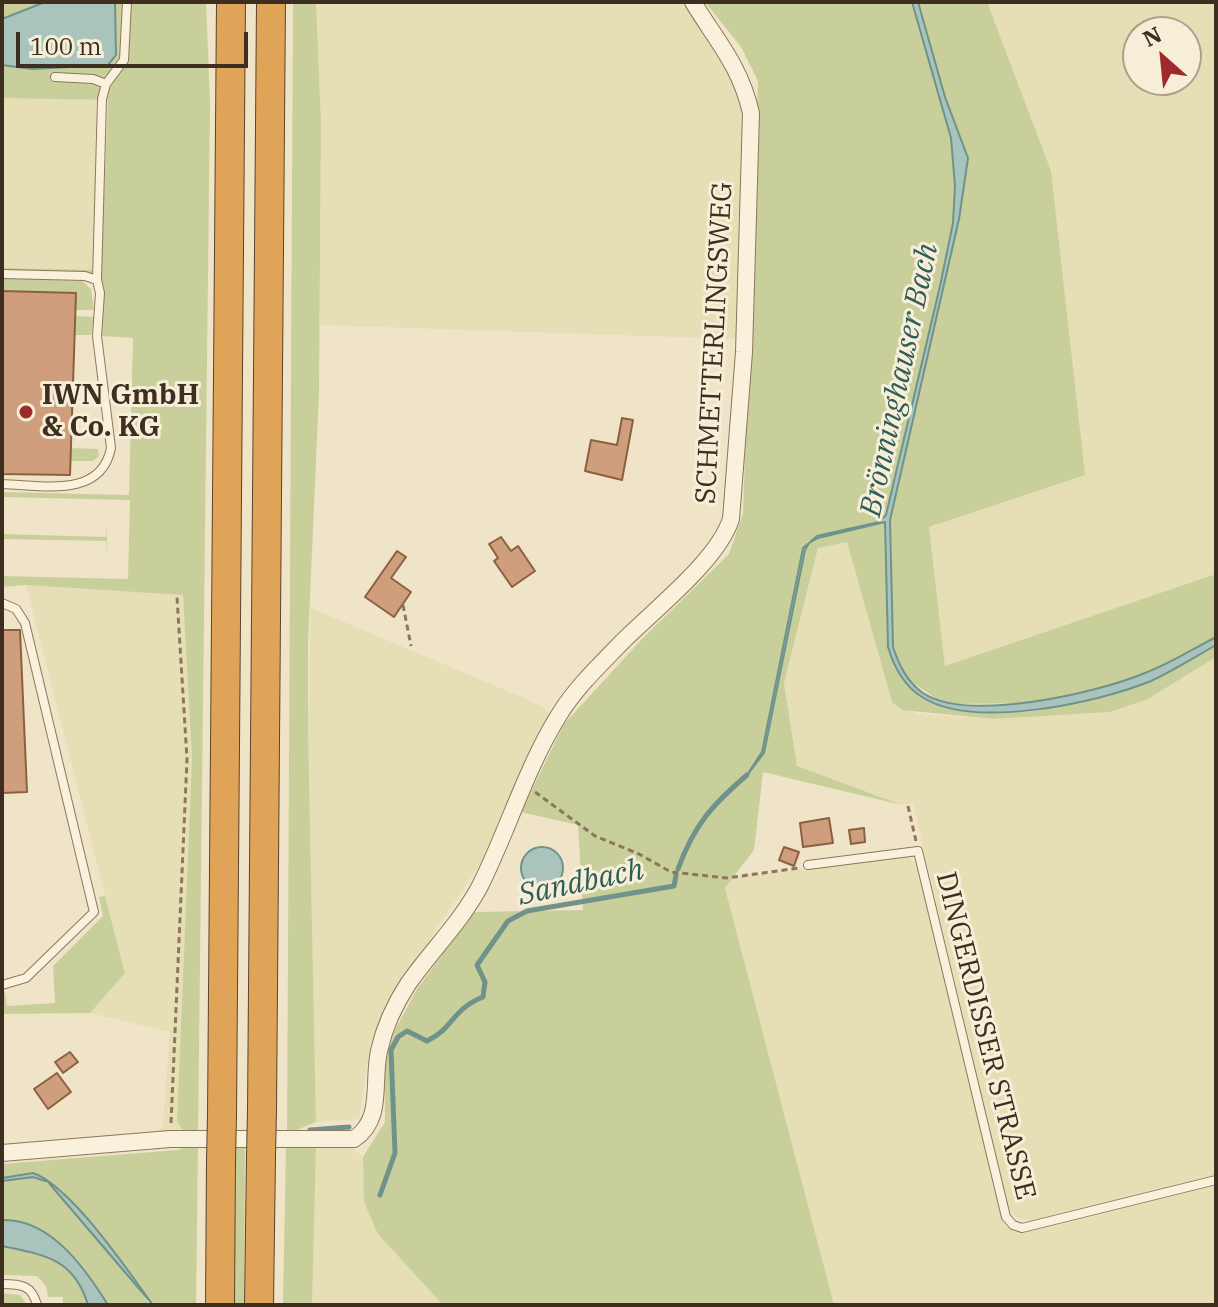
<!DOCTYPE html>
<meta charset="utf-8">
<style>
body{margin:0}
#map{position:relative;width:1218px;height:1307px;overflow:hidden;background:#f0e4c8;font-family:"IBM Plex Serif",serif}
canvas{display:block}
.frame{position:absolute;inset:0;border:4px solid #3d2e20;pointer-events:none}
.north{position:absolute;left:1122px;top:16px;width:80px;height:80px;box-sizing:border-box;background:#f7eed8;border:2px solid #ada18e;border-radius:50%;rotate:333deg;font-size:22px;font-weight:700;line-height:32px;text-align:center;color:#3d2e20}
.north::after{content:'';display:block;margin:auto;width:28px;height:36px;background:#9e2a2b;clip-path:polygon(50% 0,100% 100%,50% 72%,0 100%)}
.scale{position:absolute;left:16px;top:32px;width:232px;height:36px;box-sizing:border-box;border:4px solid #3d2e20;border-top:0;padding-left:10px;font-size:24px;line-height:28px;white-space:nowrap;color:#3d2e20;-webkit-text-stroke:6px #f7eed8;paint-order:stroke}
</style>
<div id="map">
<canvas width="1218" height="1307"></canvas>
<div class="frame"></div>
<div class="north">N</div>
<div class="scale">100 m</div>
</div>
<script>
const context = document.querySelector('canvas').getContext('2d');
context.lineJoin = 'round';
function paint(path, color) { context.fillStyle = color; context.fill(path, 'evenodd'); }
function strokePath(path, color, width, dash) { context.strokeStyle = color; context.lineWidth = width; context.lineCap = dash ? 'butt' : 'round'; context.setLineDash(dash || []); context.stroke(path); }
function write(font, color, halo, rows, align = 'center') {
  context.font = font + ' "IBM Plex Serif",serif'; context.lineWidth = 6; context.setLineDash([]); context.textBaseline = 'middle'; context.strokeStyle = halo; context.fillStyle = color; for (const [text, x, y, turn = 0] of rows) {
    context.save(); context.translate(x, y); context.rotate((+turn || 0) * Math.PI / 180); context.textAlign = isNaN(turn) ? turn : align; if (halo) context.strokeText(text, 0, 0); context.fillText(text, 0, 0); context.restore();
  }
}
const farmland = new Path2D(`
 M316,2h370l42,53 15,45 -6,239 -417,-14 1,-202z
 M986,2h230v572l-271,93 -16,-140 156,-53zM1138,32h48v48h-48z
 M2,98l94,1 -2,171 -92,-2z
 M847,542l45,159 26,13 75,5 117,-7 38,-13 68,-42v520l-186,44 -14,-4 -8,-11 -95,-403 -11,2 -105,-38 -13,-84 34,-135z
 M26,585l157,9 9,164 -15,364 6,8 -27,3 7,-8 7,-93 -80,-19 35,-40z
 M311,608l213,90 20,10 6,7 -65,142 -95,141 -20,49 -11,72 -43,3 -8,-395z
 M908,857l9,7 3,8 84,354 13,6 36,-8 163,-41v122h-382l-109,-417 8,-11z
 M351,1147l12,10 1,45 14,32 65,71h-131l4,-157z`);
const green = new Path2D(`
 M2,2h204l4,100 -12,1032 -15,-4 -6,-8 15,-364 -9,-163 -157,-10 -24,2v-11l126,3 2,-79 -128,-3v-5l127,3 4,-157 -31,-2 1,-51 -10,-12 -91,-2v-3l99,2 7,-170 -106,-2z
 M293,2h23l5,121 -2,269 -11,251v84l8,395 -29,12z
 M705,2h207l39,136 4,48 -2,37 -13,63 -54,229 -7,7 -71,19 -4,7 -42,205 -8,14 10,-14 41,-204 4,-6 9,-5 67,-17 3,126c27,101 193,63 263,34 22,-10 44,-24 65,-36v12l-68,42 -38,13 -117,7 -91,-9 -10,-8 -45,-160 -29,6 -34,135 13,83 105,39 -139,-33 -9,78 -29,38 109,417h-391l-65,-71 -14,-32 -1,-45 22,-35v-65l10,-27 22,-41 57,-77 109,-2 -5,-85 -57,-13 43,-88 78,-85 87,-85 14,-41 15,-432 -17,-34z
 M918,2h69l64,169 34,304 -156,52 16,139 271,-92v63l-69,36 -43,15 -77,15 -70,1 -19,-4 -29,-20 -11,-16 -5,-17 -3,-127 69,-301 9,-61 -23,-61z
 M2,278l80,3 9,8 3,21h-18v-17l-74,-2z
 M76,316l18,1 -3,18h-16z
 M70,448l28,1 1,7 -6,5h-23z
 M107,525v28l-1,-12 -104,-2v-5l104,3z
 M105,896l20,77 -35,40 -88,1v-22h3l2,14 48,-3 -2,-37 50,-50 -4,-19z
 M198,1143l-2,162h-43l-91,-115 -29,-17 -31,5v-14l175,-14z
 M286,1144l30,4 -4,157h-29z
 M236,1148h9l-1,157h-10z
 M33,1177c32,6 96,99 117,128h-42c-22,-36 -60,-86 -106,-85v-39z
 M2,1246c42,9 72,12 86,59h-25v-8h-15l-2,-11 -9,-10 -35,-1z
 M2,1293l18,2 7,10h-25z`);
const water = new Path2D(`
 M45,2h70l1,53 -8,10 -76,4 -30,-4v-46z
 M912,2h6l27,95 23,61 -9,61 -69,301 3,127c6,18 14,35 30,46 45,30 174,0 222,-20 24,-9 48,-24 71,-36v8c-21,12 -43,26 -65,36 -54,22 -178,49 -229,16 -18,-11 -28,-30 -34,-50l-3,-125 -67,16 -9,5 -4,7 -41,203 -19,25 17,-26 41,-204 14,-12 62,-14 7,-7 54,-229 13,-63 2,-37 -4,-48z
 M521 868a21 21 0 1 1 42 0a21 21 0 1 1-42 0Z
 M33,1173c38,13 95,98 120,132l-105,-123 -15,-5 -31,4v-3z
 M2,1220c48,-2 83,48 106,85h-20c-14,-47 -44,-50 -86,-59z`);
const stream = new Path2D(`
 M678,869c16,-44 34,-64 69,-94
 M310,1130l39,-3
 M380,1195l15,-42 -4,-103 7,-13 9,-6 20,10c28,-14 24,-31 56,-44l2,-15 -8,-17 31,-44 19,-10 147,-25 2,-11`);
const building = new Path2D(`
 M2,291l74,2 -6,182 -68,-1z
 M622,418l11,2 -11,60 -37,-9 6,-31 26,5z
 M501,537l10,14 7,-5 17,25 -23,16 -18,-26 4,-3 -9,-14z
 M397,551l9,6 -15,21 20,14 -17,25 -29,-20z
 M2,630h18l7,162 -25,1z
 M829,818l4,25 -30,4 -3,-24z
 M864,828l1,14 -14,2 -2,-14z
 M784,847l15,5 -5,14 -15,-6z
 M70,1052l8,10 -15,11 -8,-11z
 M57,1073l14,19 -23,17 -14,-20z`);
const path = new Path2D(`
 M403,605l8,41
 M535,792l60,44 44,18 32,18 56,6 72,-10
 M908,806l8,35
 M171,1123l16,-364 -10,-162`);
const lane = new Path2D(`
 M55,77l38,2 13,5
 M2,274l83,2 12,4 3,13 -3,43 14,112c-10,51 -69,37 -109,36
 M97,280l5,-181 4,-15 18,-24 3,-58
 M2,603l14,6 9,14 69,289 -68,66 -24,7
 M808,865l110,-14 88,366 7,8 9,3 194,-48
 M2,1284c19,0 30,1 35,21`);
const street = new Path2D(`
 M2,1153l168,-14h184c30,-20 18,-56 25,-88 5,-23 16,-47 29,-67 23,-33 53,-62 72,-98 28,-56 46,-118 79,-171 17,-28 42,-51 64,-74 32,-32 95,-81 108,-122l13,-167 7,-239c-11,-48 -34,-71 -58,-111`);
const highway = new Path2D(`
 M262,1110l9,-1108
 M222,1114l9,-1112
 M220,1305l1,-144
 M259,1305l2,-149`);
const highwayBridge = new Path2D(`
 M261,1156l1,-46
 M221,1161l1,-47`);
const markers = [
 [26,412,8,"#9e2a2b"]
];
const streetNames = [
 ["SCHMETTERLINGSWEG",715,343,-87],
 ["DINGERDISSER STRASSE",985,1036,76]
];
const poiNames = [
 ["IWN GmbH",42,396],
 ["& Co. KG",42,428]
];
const waterNames = [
 ["Brönninghauser Bach",900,380,-78],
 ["Sandbach",581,883,-12]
];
paint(farmland, '#e6deb5');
paint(green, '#c9cf9b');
paint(water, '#a9c4bc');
strokePath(water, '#6f938a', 2);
strokePath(stream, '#6f938a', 5);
paint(building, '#cf9f7d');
strokePath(building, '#8d5f41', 2);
strokePath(lane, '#8d765c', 10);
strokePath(street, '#8d765c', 18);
strokePath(highway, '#5b4430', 30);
strokePath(path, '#8d765c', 3, [6, 4]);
strokePath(lane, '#faf1dc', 8);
strokePath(street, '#faf1dc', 16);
strokePath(highway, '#e0a458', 28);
strokePath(highwayBridge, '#5b4430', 30, []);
strokePath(highwayBridge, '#e0a458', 28);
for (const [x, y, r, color] of markers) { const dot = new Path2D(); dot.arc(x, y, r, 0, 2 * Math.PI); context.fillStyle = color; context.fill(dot); strokePath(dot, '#f7eed8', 3); }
write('28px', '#3d2e20', '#f7eed8', streetNames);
write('bold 28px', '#3d2e20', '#f7eed8', poiNames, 'left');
write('italic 30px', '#2f5d5a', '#f7eed8', waterNames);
</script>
